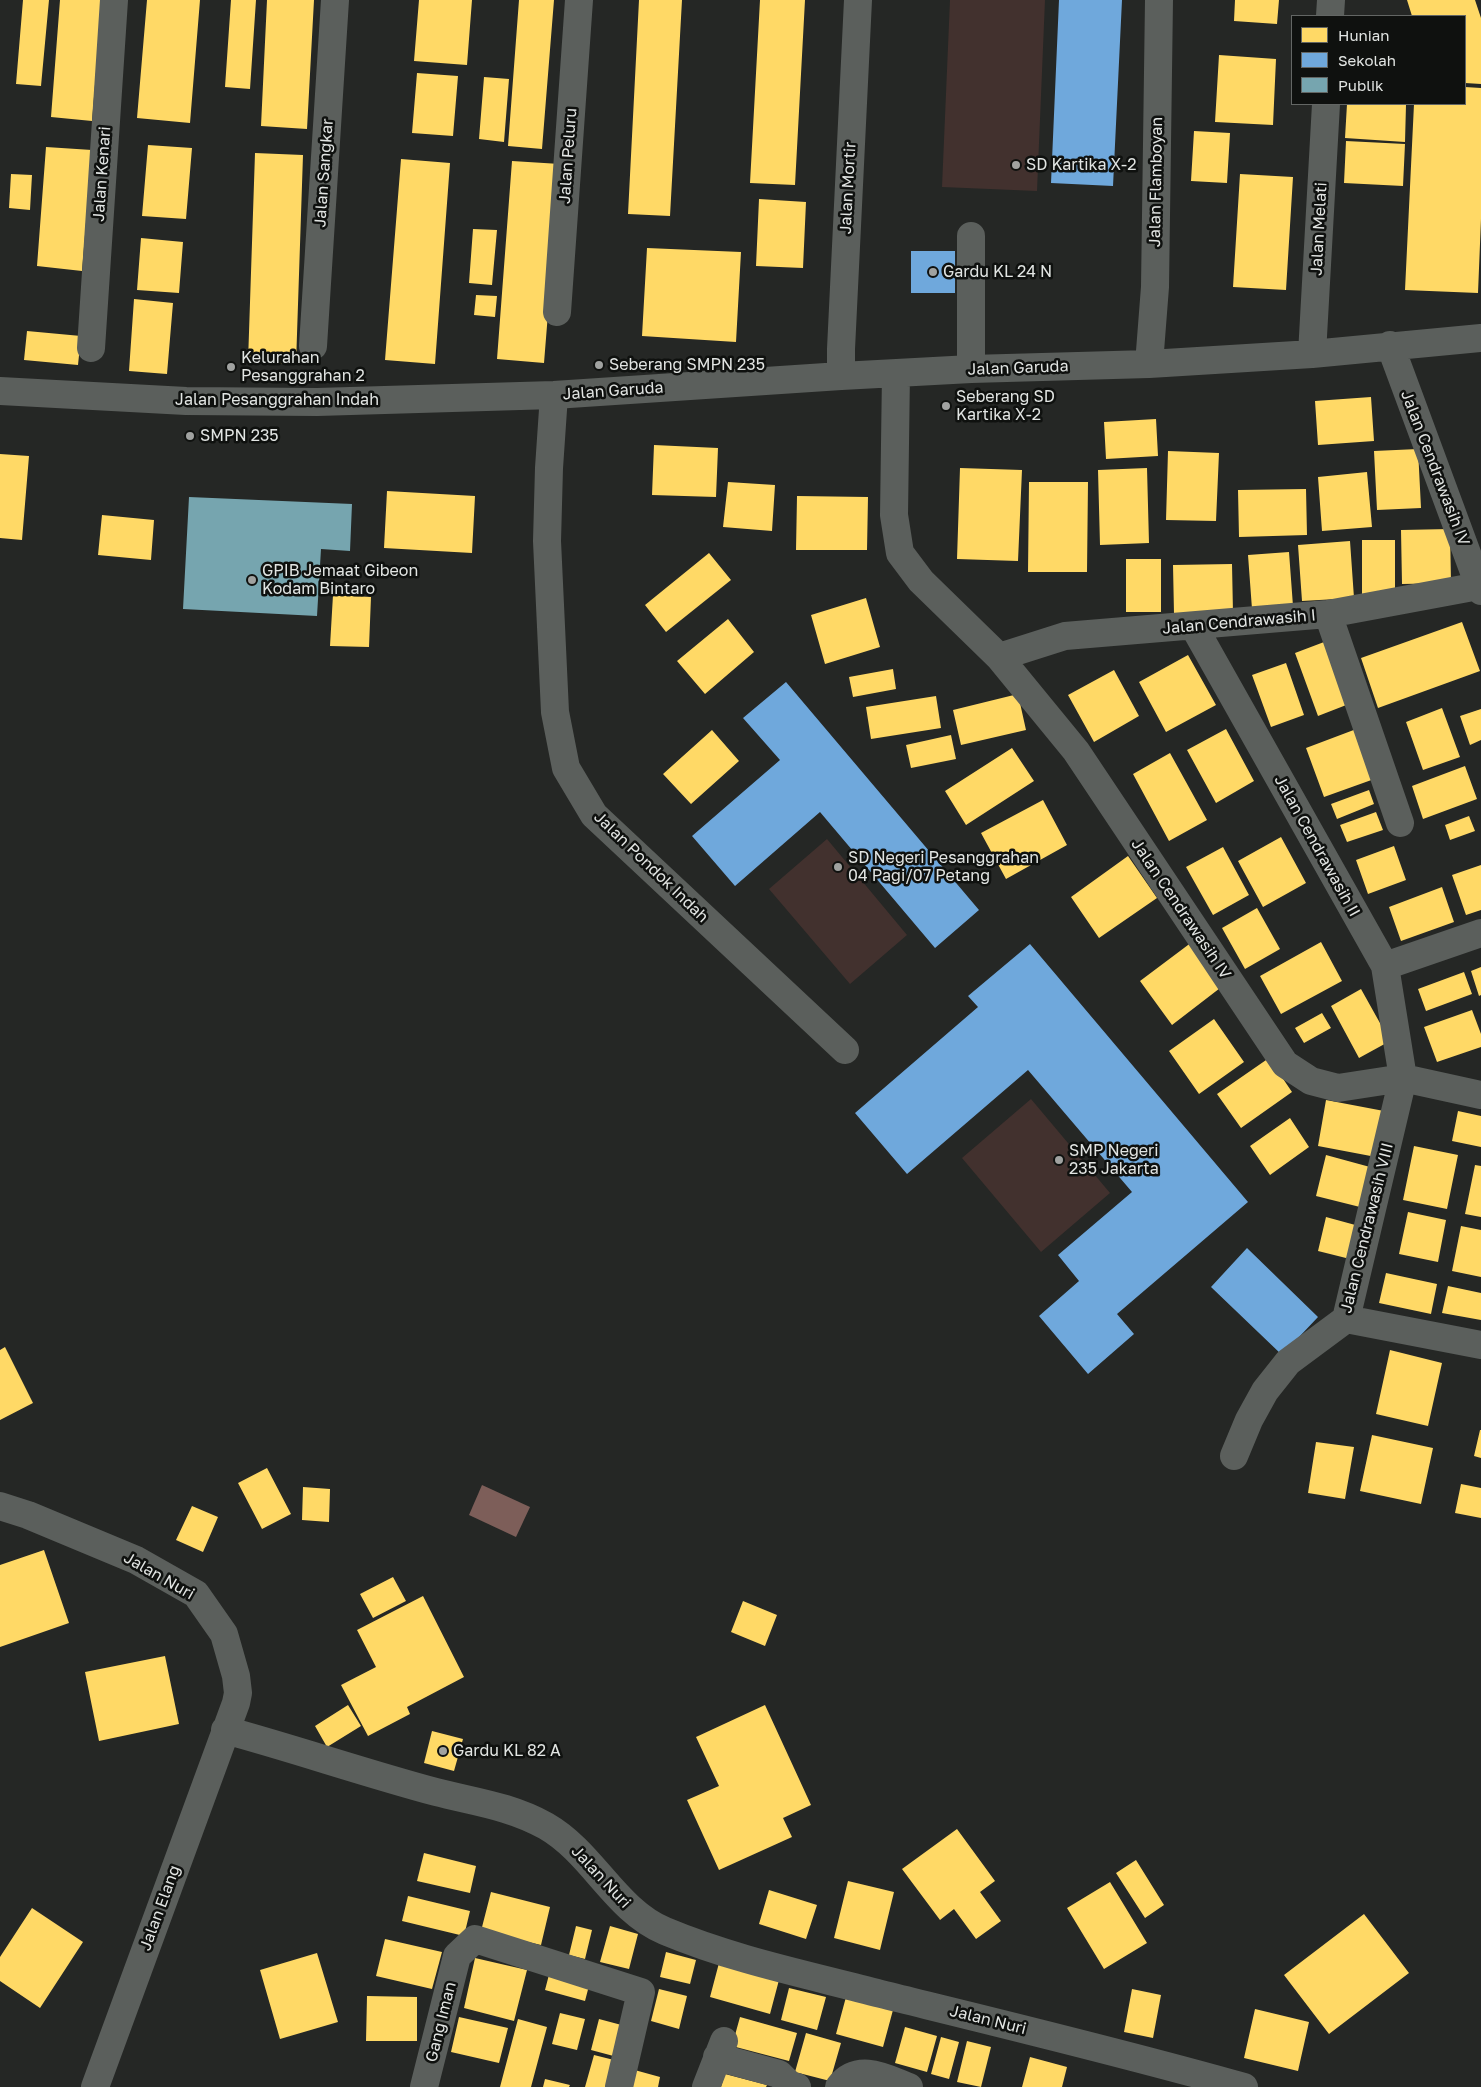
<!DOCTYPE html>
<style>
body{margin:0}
#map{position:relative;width:1481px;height:2087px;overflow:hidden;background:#252725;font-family:"Golos Text",sans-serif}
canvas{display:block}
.legend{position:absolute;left:1291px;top:15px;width:175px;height:90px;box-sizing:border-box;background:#0f110f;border:1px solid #636664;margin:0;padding:6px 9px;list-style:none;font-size:15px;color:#e2e5e3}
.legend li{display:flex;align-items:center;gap:10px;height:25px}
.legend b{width:25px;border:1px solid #636664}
</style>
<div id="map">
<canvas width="1481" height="2087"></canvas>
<ul class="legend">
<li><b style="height:14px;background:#ffd966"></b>Hunian</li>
<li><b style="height:14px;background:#6fa8dc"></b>Sekolah</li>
<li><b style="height:14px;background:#76a5af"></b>Publik</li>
</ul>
</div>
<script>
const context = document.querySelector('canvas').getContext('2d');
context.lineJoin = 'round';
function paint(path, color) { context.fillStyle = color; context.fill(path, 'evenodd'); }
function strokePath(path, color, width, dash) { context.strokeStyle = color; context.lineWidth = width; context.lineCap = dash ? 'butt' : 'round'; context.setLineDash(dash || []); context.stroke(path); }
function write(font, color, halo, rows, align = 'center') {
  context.font = font + ' "Golos Text",sans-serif'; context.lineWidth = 5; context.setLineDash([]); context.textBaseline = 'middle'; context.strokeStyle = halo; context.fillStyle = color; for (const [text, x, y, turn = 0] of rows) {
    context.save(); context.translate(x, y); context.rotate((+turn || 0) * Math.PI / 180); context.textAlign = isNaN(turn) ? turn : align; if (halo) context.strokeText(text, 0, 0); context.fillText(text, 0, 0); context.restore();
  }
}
const green = new Path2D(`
 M950,0h95l-8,191 -95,-4z
 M827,839l80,96 -57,49 -81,-95z
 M1031,1099l79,94 -69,59 -79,-94z`);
const water = new Path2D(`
 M482,1485l48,22 -14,30 -47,-22z`);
const homes = new Path2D(`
 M23,0h26l-8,86 -25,-2z
 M60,0h42l-10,121 -41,-4z
 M147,0h53l-10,123 -53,-5z
 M231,0h25l-6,89 -25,-2z
 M267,0h47l-7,129 -46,-3z
 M419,0h53l-5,65 -53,-4z
 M519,0h35l-12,149 -34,-3z
 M639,0h43l-12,216 -42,-2z
 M760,0h45l-10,185 -45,-2z
 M1235,0h44l-2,24 -43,-3z
 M1407,0h68l6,18v66l-16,-1v-67h-53z
 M1219,55l57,4 -3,66 -58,-3z
 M417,73l41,3 -5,60 -41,-3z
 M484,77l25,2 -5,63 -25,-3z
 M1465,87l16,1v131l-3,74 -73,-3 9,-186h51z
 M1347,104l59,1 -1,37 -60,-4z
 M1194,131l36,2 -3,50 -36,-2z
 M1346,141l59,3 -2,42 -59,-3z
 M148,145l44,3 -6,71 -44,-3z
 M46,147l46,3 -10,121 -45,-5z
 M255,153l48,2 -7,209 -48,-2z
 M401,159l49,4 -15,201 -50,-4z
 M512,161l48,3 -16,199 -47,-4z
 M11,174l21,1 -2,35 -21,-2z
 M1240,174l53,3 -7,113 -53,-3z
 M759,199l47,3 -3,66 -47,-2z
 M473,229l24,1 -5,55 -23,-2z
 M141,238l42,4 -4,51 -42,-3z
 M647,248l94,4 -5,90 -94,-6z
 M476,295l21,1 -2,21 -21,-2z
 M134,299l39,4 -6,71 -38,-3z
 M27,331l54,5 -3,29 -54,-5z
 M1371,397l3,44 -56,4 -3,-44z
 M1156,419l2,37 -52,3 -2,-37z
 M654,445l64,3 -2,49 -64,-2z
 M1418,449l3,59 -44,2 -3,-59z
 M1168,451l51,2 -3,68 -50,-1z
 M0,454l29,2 -7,84 -22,-2z
 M960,468l62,2 -4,91 -61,-2z
 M1147,468l2,75 -49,2 -2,-75z
 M1367,472l5,55 -50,4 -4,-54z
 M728,482l47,3 -3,46 -49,-4z
 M1029,482h59l-1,90h-59z
 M1306,489l1,46 -68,2 -1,-47z
 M387,491l88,5 -3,57 -88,-5z
 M797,496l71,1 -1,53h-71z
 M102,515l52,5 -3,40 -53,-5z
 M1450,529l1,54 -49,1 -1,-54z
 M1362,540h33v58h-33z
 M1350,541l4,57 -52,3 -4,-56z
 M1289,552l4,54 -41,3 -4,-54z
 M709,553l22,27 -65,52 -21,-27z
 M1126,559h35v53h-35z
 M1232,564l1,49 -59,1 -1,-49z
 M333,595l38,2 -2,50 -39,-1z
 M866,598l14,49 -55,17 -14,-49z
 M728,619l26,33 -49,42 -28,-33z
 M1462,622l18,49 -102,37 -17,-50z
 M1332,639l22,63 -36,14 -23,-63z
 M1188,655l28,50 -50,27 -27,-50z
 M1286,663l18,52 -33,12 -19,-52z
 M893,669l3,20 -43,8 -4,-20z
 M1114,670l25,46 -45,26 -26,-47z
 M1018,694l8,36 -65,15 -8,-35z
 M936,696l5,32 -70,11 -5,-32z
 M1442,708l18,49 -37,13 -17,-48z
 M1481,709v31l-11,5 -10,-29z
 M1359,728l18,50 -53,19 -18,-49z
 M1226,729l28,52 -38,22 -29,-53z
 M712,730l27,31 -48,43 -28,-30z
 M951,735l5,24 -45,9 -5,-23z
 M1012,748l22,33 -68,44 -21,-34z
 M1170,753l37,67 -38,21 -36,-67z
 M1465,766l12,33 -54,20 -11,-33z
 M1369,790l5,14 -37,15 -6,-15z
 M1043,800l24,45 -61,34 -25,-46z
 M1376,812l7,18 -36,12 -7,-17z
 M1469,816l6,15 -25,9 -5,-15z
 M1281,837l25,46 -43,24 -25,-46z
 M1394,846l12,34 -38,14 -12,-34z
 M1223,847l26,48 -36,20 -27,-48z
 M1128,856l29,42 -58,40 -28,-41z
 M1481,865v45l-15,5 -14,-40z
 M1442,887l12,35 -53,19 -12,-34z
 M1257,908l23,41 -35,20 -23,-41z
 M1192,942l32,43 -52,40 -32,-44z
 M1321,942l21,39 -61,33 -21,-38z
 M1481,967v28l-2,1 -8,-25z
 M1464,972l8,22 -46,17 -8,-22z
 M1361,989l29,52 -31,17 -28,-52z
 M1472,1010l9,24v13l-44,15 -13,-35z
 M1322,1013l9,15 -27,15 -9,-15z
 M1214,1019l30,43 -45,32 -30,-43z
 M1269,1058l23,34 -51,36 -24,-34z
 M1326,1100l58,11 -8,46 -58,-11z
 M1458,1111l23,5v31l-29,-6z
 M1290,1118l19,29 -39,28 -20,-29z
 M1414,1146l44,9 -11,54 -44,-9z
 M1326,1155l44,12 -10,40 -44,-11z
 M1475,1165l6,1v51l-16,-3z
 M1408,1212l38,8 -8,42 -39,-8z
 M1326,1217l33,9 -9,33 -32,-8z
 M1461,1226l20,4v47l-29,-6z
 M1386,1273l51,11 -6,30 -52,-11z
 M1448,1286l33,7v27l-39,-7z
 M5,1347l28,56 -33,17v-70z
 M1390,1350l52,13 -14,63 -52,-12z
 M1480,1430h1v28l-7,-2z
 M1372,1435l61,13 -12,56 -61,-13z
 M1316,1442l38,5 -9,52 -37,-6z
 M267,1468l24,46 -29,15 -24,-46z
 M1461,1484l20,4v30l-26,-5z
 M303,1487l27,2 -1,33 -27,-2z
 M192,1506l26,11 -15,35 -27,-12z
 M44,1550l25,73 -69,24v-82z
 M393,1577l13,24 -33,17 -13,-24z
 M423,1596l41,81 -57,30 3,7 -42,22 -27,-51 35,-18 -19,-37z
 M743,1601l34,14 -12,31 -34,-14z
 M165,1656l14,68 -80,17 -14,-69z
 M348,1705l13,21 -34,21 -12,-21z
 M765,1705l46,100 -28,13 9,19 -73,33 -32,-70 32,-14 -23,-49z
 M432,1731l31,8 -9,32 -30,-8z
 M957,1829l38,52 -15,11 21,29 -25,18 -22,-30 -14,11 -38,-51z
 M424,1853l52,13 -6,27 -53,-12z
 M1136,1860l28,45 -19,13 -29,-45z
 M848,1881l46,11 -14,58 -46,-12z
 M1110,1882l37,61 -43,26 -37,-61z
 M769,1890l48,15 -11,34 -47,-15z
 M491,1892l59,15 -9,38 -60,-14z
 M408,1896l62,15 -6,25 -62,-15z
 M32,1908l51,34 -43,66 -40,-27v-24z
 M1364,1914l45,59 -80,61 -45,-59z
 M576,1926l16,4 -7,29 -16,-4z
 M610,1926l28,8 -9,35 -29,-7z
 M385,1939l57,13 -10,37 -56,-13z
 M666,1952l30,8 -6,24 -30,-7z
 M317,1953l21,69 -58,17 -20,-69z
 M475,1958l52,12 -13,51 -50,-13z
 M719,1963l60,17 -9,34 -60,-17z
 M551,1967l40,11 -6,23 -40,-11z
 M789,1988l37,9 -9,33 -36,-10z
 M659,1989l28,7 -8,33 -28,-8z
 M1132,1989l29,6 -8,43 -29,-6z
 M367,1996l50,1v44h-51z
 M846,1997l47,13 -10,37 -47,-13z
 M1255,2009l54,13 -11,49 -54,-13z
 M560,2013l25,6 -8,31 -25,-6z
 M459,2017l49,11 -9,35 -48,-11z
 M740,2017l57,16 -8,28 -57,-15z
 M518,2019l29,8 -16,60h-31z
 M599,2019l30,8 -8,31 -30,-8z
 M905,2027l32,9 -10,36 -32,-9z
 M806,2033l35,10 -11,38 -35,-9z
 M941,2037l18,5 -10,37 -18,-5z
 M967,2041l24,6 -10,40 -24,-5z
 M594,2055l24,6 -7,26h-26z
 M1030,2057l37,10 -5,20h-40z
 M631,2069l29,8 -2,10h-32z
 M725,2074l42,11 -1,2h-45z
 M545,2079l25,6 -1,2h-26z`);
const schools = new Path2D(`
 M1059,0h63l-9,186 -62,-3z
 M911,251h44v42h-44z
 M786,682l193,228 -44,38 -115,-136 -85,74 -43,-50 88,-76 -37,-42z
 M1030,944l218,258 -131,112 17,20 -46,40 -49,-58 40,-35 -21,-26 74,-63 -104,-122 -121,104 -52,-61 123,-106 -10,-11z
 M1247,1248l71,69 -36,38 -71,-68z`);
const public = new Path2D(`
 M189,497l163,7 -2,47 -29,-2 -4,67 -134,-7z`);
const minor = new Path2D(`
 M1330,16l1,-16
 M971,236v133
 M557,312l22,-312
 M1390,345l91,246
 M313,346l22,-346
 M91,348l23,-348
 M1312,354l14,-250
 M1149,364l6,-77 4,-287
 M896,373l-2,142 6,38 21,28 78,76 77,94 209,313 26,17 27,7 65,-10 78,17
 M841,376v-27l17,-349
 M0,391l186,10 131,1 237,-7 287,-19 130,-7 178,-5 163,-10 169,-16
 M554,395l-5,73 -2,73 8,171 11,56 28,47 251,235
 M1328,614l72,209
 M1194,627l191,339 18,112 -57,241 -58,43 -23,29 -16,29 -15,36
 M999,657l66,-21 263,-22 151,-28
 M1385,966l96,-33
 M1346,1319l135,26
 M0,1506l28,9 108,45 60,34 28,40 12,42 2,17 -2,10 -141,384
 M225,1730c70,19 140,43 211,62 39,10 74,14 110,34 47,27 69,84 119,105 69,29 144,44 216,63 122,30 243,59 363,93
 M717,2057l62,17 11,11 7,2
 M424,2087l33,-131 18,-17 166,53 -22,95
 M706,2087l18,-46
 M839,2087c19,-25 47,-9 70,0`);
const markers = [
 [1016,165,5,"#a0a2a0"],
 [933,272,5,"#a0a2a0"],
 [599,365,5,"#a0a2a0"],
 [231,367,5,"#a0a2a0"],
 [946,406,5,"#a0a2a0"],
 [190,436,5,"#a0a2a0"],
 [252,580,5,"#a0a2a0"],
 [838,867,5,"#a0a2a0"],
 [1059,1160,5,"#a0a2a0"],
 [443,1751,5,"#a0a2a0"]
];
const streetNames = [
 ["Jalan Peluru",568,156,-86],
 ["Jalan Sangkar",324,173,-86],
 ["Jalan Kenari",102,174,-86],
 ["Jalan Flamboyan",1156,182,-89],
 ["Jalan Mortir",848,188,-87],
 ["Jalan Melati",1319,229,-87],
 ["Jalan Garuda",1018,368,-2],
 ["Jalan Garuda",613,391,-4],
 ["Jalan Pesanggrahan Indah",277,400],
 ["Jalan Cendrawasih IV",1435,468,69],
 ["Jalan Cendrawasih I",1239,622,-5],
 ["Jalan Cendrawasih II",1317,846,61],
 ["Jalan Pondok Indah",651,867,44],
 ["Jalan Cendrawasih IV",1181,909,56],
 ["Jalan Cendrawasih VIII",1367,1228,-76],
 ["Jalan Nuri",159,1576,30],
 ["Jalan Nuri",601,1877,47],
 ["Jalan Elang",160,1908,-70],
 ["Jalan Nuri",988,2020,14],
 ["Gang Iman",441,2022,-76]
];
const poiNames = [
 ["SD Kartika X-2",1026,165],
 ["Gardu KL 24 N",943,272],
 ["Kelurahan",241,358],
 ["Pesanggrahan 2",241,376],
 ["Seberang SMPN 235",609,365],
 ["Seberang SD",956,397],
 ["Kartika X-2",956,415],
 ["SMPN 235",200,436],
 ["GPIB Jemaat Gibeon",262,571],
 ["Kodam Bintaro",262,589],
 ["SD Negeri Pesanggrahan",848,858],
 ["04 Pagi/07 Petang",848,876],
 ["SMP Negeri",1069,1151],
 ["235 Jakarta",1069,1169],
 ["Gardu KL 82 A",453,1751]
];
paint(green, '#42312e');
paint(water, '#7d5e59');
paint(homes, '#ffd966');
paint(schools, '#6fa8dc');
paint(public, '#76a5af');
strokePath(minor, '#5b5f5c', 28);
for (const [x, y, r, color] of markers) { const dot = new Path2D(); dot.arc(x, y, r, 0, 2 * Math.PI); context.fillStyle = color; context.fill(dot); strokePath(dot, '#0f110f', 2); }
write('16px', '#e2e5e3', '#0f110f', streetNames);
write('16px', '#e2e5e3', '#0f110f', poiNames, 'left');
</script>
